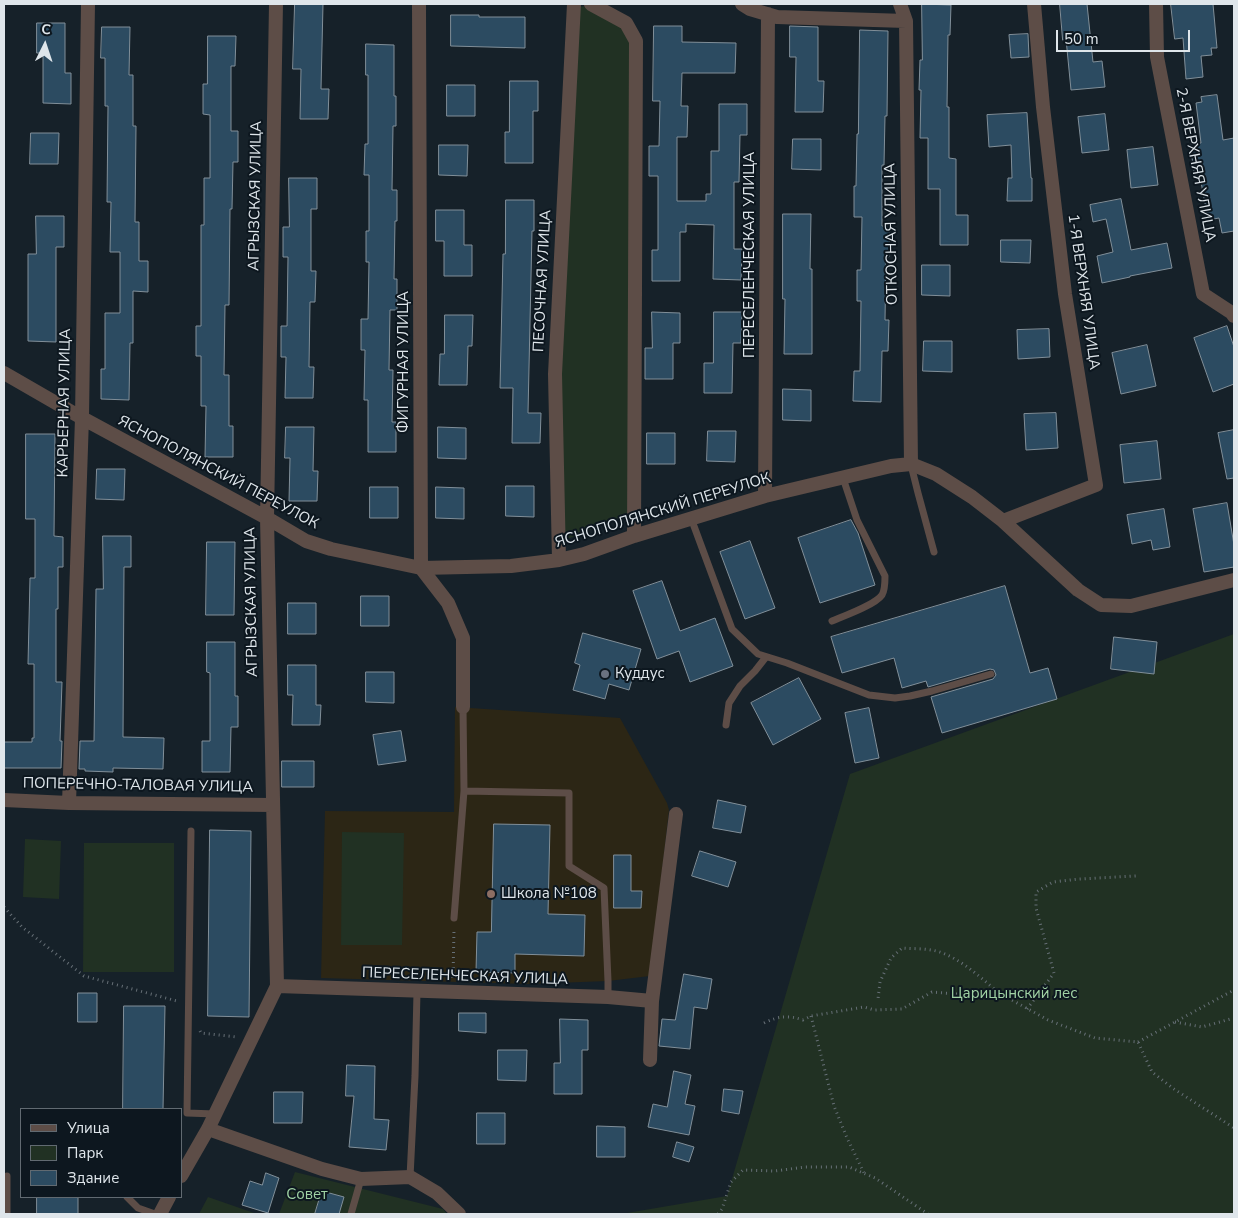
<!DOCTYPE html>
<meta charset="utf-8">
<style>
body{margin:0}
#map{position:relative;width:1238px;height:1218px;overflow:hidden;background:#162129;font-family:"Nunito Sans",sans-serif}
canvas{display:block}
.frame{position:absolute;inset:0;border:5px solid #dfe6eb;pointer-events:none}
.legend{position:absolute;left:20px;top:1108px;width:162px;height:90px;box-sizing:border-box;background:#0d171f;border:1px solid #616a71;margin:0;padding:6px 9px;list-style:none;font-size:15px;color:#dfe6eb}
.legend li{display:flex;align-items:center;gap:10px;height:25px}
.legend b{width:25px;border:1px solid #616a71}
.north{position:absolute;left:20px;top:20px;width:50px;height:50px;-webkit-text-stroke:4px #0d171f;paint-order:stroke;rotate:4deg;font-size:14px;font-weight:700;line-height:20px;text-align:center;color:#dfe6eb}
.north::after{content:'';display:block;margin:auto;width:18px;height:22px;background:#dfe6eb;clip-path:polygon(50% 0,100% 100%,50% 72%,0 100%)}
.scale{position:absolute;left:1056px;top:30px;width:134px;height:22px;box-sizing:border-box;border:2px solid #dfe6eb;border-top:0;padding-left:6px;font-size:15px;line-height:18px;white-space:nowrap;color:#dfe6eb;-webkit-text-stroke:4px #0d171f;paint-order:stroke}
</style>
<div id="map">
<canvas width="1238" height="1218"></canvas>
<div class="frame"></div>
<ul class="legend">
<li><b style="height:6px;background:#5d4d47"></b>Улица</li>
<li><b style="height:14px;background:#213123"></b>Парк</li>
<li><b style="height:14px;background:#2c4b61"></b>Здание</li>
</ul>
<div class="north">С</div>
<div class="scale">50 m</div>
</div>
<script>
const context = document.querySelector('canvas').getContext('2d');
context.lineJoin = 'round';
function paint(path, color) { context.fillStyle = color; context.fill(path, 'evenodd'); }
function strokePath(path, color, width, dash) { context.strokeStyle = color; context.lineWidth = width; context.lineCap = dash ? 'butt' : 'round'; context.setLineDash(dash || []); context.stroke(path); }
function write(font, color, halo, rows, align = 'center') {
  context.font = font + ' "Nunito Sans",sans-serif'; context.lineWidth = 4; context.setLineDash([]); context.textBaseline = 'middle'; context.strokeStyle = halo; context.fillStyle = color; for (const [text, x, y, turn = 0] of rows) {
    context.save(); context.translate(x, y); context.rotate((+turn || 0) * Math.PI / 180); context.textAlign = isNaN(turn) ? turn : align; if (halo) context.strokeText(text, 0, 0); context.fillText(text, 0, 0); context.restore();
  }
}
const education = new Path2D(`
 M455,707l165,11 47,85 2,7 -19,166 -42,5 -79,3 -208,-6 4,-167 129,1z`);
const green = new Path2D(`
 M603,4l26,15 7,492 -83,34 17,-537z
 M1234,634v580h-613l106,-18 123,-422z
 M342,832l62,1 -2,112h-61z
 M25,839l36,2 -2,58 -36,-2z
 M84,843h90v129h-91z
 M295,1172l148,37 4,5h-168z
 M208,1197l49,17h-58z`);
const building = new Path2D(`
 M295,4h28l-2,85h8l-1,30h-28l1,-50h-8z
 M922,4l29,1 -1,30h-2l-1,72h2v51l7,1v56h12v30h-28v-56h-12v-51h-8l1,-48h-2l1,-30h2z
 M1060,4h27l6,58 9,-1 3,26 -34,3 -5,-51 -3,1z
 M1171,4h42l4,44h-6l1,7 -11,1 2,21 -17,2 -3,-41 -8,1z
 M451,15h28v2h46v31l-74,-2z
 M37,23h28v50h6v31l-28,-1v-50h-6z
 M654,26h28v16l54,1 -1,30h-53l-1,33h7l-1,31h-10v64h29v-7h5v-43h8v-47h28v31h-7l-1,47h-5v67h8l-1,31 -28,-1 1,-54 -28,-1v8h-6v49h-28v-31h6v-74h-9v-30h10l1,-45h-7z
 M790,26l28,1v54h6l-1,31h-28l1,-55h-6z
 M102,27h28l-1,48h4v51h3l-1,96h4v39h9v31l-15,-1v52h-3l-1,57 -28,-1v-30h4v-56h15v-61h-10l1,-50h-4l1,-96h-3v-48h-4z
 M860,30l28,1 -1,85h-2l-1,49h-2v61h8l-1,31h-3l-1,63h4l-1,31h-6l-1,51 -28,-1 1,-30h6l1,-70h-4v-31h4l1,-53h-8v-31h2l1,-52h1z
 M1028,34l1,23 -18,1 -2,-23z
 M208,36h28l-1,30h-4v65h7v31h-5l-1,47h-2l-1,96h-4l-1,70h5v51h4v31h-28l1,-51h-5v-50h-5v-30h5v-101h3v-47h6v-63l-7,-1v-30h4z
 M366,44l28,1v51h2v30h-3l-1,64h5v31h-2l-1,58h3v31h-7l-1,60h4l-1,52h4v30h-28v-52h-4l1,-50h-4v-31h7l1,-57h-3v-31h3v-56h-5l1,-31h3v-69h-2z
 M510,81h28v30h-5v52h-28v-31h4z
 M447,85h28v31h-28z
 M1217,95l6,45 11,-2v93l-12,2 -3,-15 -11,2 -9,-49h-5l-4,-27 11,-1 -5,-40 6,-1 -1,-5z
 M1027,113l4,65h1v23h-25l1,-23h4l-1,-33 -22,2 -2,-32z
 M1105,114l4,36 -27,3 -4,-36z
 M31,133h28l-1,31h-28z
 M793,139h28v31l-29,-1z
 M439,145h29l-1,31 -28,-1z
 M1153,147l5,38 -27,3 -4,-38z
 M289,178h28v31h-6v62h5l-1,31h-5l-1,65h5l-1,31h-28l1,-41h-5v-31h6l1,-69h-5v-30h6z
 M1121,199l10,51 36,-7 5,25 -42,8v1l-28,6 -5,-27 16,-4 -7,-33 -13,3 -3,-17z
 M506,200h28v31h-2l-4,182h13l-1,30h-28l1,-55h-13l3,-134h2z
 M436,210h28v35h8v31h-28v-35h-8z
 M783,214h28l-1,55h2v85h-28l1,-55h-2z
 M36,216h28v31h-8v95l-28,-1v-87h8z
 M1001,240h30l-1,23 -29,-1z
 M922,265h28v31l-28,-1z
 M652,312l28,1v30h-7v36h-28v-31h7z
 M714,312h28l-1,31h-8l-1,50h-28v-30h9z
 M445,315h28l-1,31h-4l-1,39h-28l1,-31h4z
 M1227,326l7,21v37l-21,8 -19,-54z
 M1049,329l1,28 -32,2 -1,-29z
 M924,341h28v31l-29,-1z
 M1147,345l9,41 -35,8 -9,-41z
 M783,389l28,1v31l-28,-1z
 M1056,413l2,35 -32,2 -2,-36z
 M286,427h28l-1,44h5l-1,30h-28l1,-43h-5z
 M438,427l28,1v31l-28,-1z
 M1234,430v48l-7,1 -9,-46z
 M708,431h28l-1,31 -28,-1z
 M647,433h28v31h-28z
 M26,434h29l-1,102 9,1v30h-5v42h-2v73h6l-2,59h2l-1,27h-57v-26h28v-4h2v-74h-6l2,-86h5v-59h-9z
 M1157,441l4,38 -37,4 -4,-38z
 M97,469h28l-1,31 -28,-1z
 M506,486h28v31l-28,-1z
 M370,487h28v31h-28z
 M436,487l28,1v31l-28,-1z
 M1227,503l7,42v22l-30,5 -11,-63z
 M1164,509l6,38 -17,3 -2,-10 -19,4 -5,-29z
 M851,520l7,13 17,52 -55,18 -22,-65z
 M103,536h28v31h-7l-1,170 41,1 -1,31 -50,-1v4l-28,-1v-2h-6l1,-28h14l2,-152h7z
 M750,541l25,67 -30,11 -25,-67z
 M207,542h28l-1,73h-28z
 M662,581l18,50 35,-13 18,48 -43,16 -11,-31 -22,8 -24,-68z
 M1005,586l25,87 18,-5 9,31 -115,34 -11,-36 62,-18 3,-4 -2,-5 -4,-1 -62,18 -2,-6 -24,7 -8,-30 -52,15 -11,-36z
 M361,596h28v30h-28z
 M288,603h28v31h-28z
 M583,633l58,16 -12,41 -20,-6 -4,15 -32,-9 7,-25 -5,-2z
 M1114,637l43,5 -3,32 -43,-5z
 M207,642h28v54h3v31h-7l-1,45h-28v-31h8v-68l-3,-1z
 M288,665h28v40h5l-1,20h-28l1,-30h-5z
 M366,672h28v31l-28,-1z
 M799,678l22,41 -48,26 -22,-42z
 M869,708l10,50 -24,5 -10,-50z
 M401,731l5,30 -28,4 -5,-30z
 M282,761h32v26h-32z
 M718,800l28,6 -5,27 -28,-5z
 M494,824l56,1 -2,89 37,1 -1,41 -69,-2v19l-39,-1 1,-40h14z
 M210,830l41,1 -2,186 -41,-1z
 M700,851l36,11 -8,25 -36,-11z
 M614,855h17v36h11l-1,17h-27z
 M684,974l28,5 -5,30 -13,-2 -4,42 -31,-3 3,-27 13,1z
 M78,993h19v29h-19z
 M124,1006h41l-2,103h-40z
 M459,1013h27v20l-27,-2z
 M560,1019l28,1v30h-6v44h-28v-31h6z
 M498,1050h29l-1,31 -28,-1z
 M347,1065l28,1 -1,53 15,1 -3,30 -37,-3 5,-51h-8z
 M674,1071l17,4 -6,29 10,2 -6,29 -41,-8 5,-23 14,3z
 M724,1089l19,2 -4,23 -17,-3z
 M274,1092h29l-1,31h-28z
 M477,1113h28v31h-28z
 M597,1126l28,1v30h-28z
 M677,1142l17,5 -5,15 -16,-5z
 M266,1173l13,5 -11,35 -26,-8 8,-24 12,4z
 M322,1191l22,6 -5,17h-24z
 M37,1197h41v17h-41z`);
const path = new Path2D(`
 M4,907l18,20 62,49 93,25
 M453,978l1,-49
 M999,993l49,27 47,18 43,4 14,30 22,17 60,39
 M1027,1009l27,-36 -18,-65v-16l17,-10 26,-3 57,-3
 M811,1016l23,90 13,32 17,35
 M1175,1022l27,5 32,-9
 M764,1023c14,-7 25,-8 39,-3l8,-4 53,-9 10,3 28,-1 30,-17 36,3 31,-2c-17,-14 -33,-30 -54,-39 -13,-6 -29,-5 -43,-6l-11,10 -11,24 -2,17
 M200,1031l1,2 36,4
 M1138,1042l96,-52
 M718,1214l4,-5 9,-27 12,-12 32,1 30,-4h44l26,11 53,36`);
const service = new Path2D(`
 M911,465l7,28 16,59
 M691,518l41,111 26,25 29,9 82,32 26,3 15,-2 22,-5 59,-17
 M832,621c12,-5 43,-16 50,-26 3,-5 3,-13 3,-19l-28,-56 -14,-42
 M463,707l1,84 105,2v73l35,22 4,93v16
 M726,725l3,-22 11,-17 15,-15 11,-14
 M191,831l-4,282 28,1
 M454,918l10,-127
 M7,1176v38
 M410,1177l5,-101 2,-84
 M127,1197l11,11 17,6
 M351,1214l10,-35`);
const minor = new Path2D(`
 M419,4l2,564 27,35 15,35v69
 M591,4l35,19 10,18 -2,495
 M742,4l8,5 27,8 129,4
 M900,4l6,17 5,443
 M1156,4l1,53 46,237 29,19 2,3
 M4,373l78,45 185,100 39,23 25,8 90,19 90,-2 48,-6 25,-6 50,-18 131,-40 126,-30 20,-2 25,10 36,23 31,24 75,69 23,15 30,1 103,-26
 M765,496l3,-482
 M1003,521l93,-36 -31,-191 -22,-187 -9,-103
 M559,560l-4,-186 19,-370
 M4,800l65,3 204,2
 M69,803l13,-385 6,-414
 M277,986l331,11 44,4
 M650,1060l2,-59 24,-187
 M208,1129l114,40 39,10 49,-2 27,16 22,21
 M181,1176l27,-47 69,-143 -10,-468 9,-514
 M160,1214l9,-17`);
const markers = [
 [605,674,5,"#6b7280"],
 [491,894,5,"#8d6e63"]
];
const streetNames = [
 ["2-Я ВЕРХНЯЯ УЛИЦА",1195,165,79],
 ["АГРЫЗСКАЯ УЛИЦА",256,196,-89],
 ["ОТКОСНАЯ УЛИЦА",892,234,-91],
 ["ПЕРЕСЕЛЕНЧЕСКАЯ УЛИЦА",750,255,-90],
 ["ПЕСОЧНАЯ УЛИЦА",543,281,-87],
 ["1-Я ВЕРХНЯЯ УЛИЦА",1083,292,82],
 ["ФИГУРНАЯ УЛИЦА",404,362,-90],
 ["КАРЬЕРНАЯ УЛИЦА",65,403,-89],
 ["ЯСНОПОЛЯНСКИЙ ПЕРЕУЛОК",218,473,28],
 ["ЯСНОПОЛЯНСКИЙ ПЕРЕУЛОК",663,511,-17],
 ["АГРЫЗСКАЯ УЛИЦА",252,602,-91],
 ["ПОПЕРЕЧНО-ТАЛОВАЯ УЛИЦА",138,786,1],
 ["ПЕРЕСЕЛЕНЧЕСКАЯ УЛИЦА",465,977,2]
];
const poiNames = [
 ["Куддус",615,674],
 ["Школа №108",501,894]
];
const parkNames = [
 ["Царицынский лес",1014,994],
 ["Совет",307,1195]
];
paint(education, '#2c2615');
paint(green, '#213123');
paint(building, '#2c4b61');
strokePath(building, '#818f99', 1);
strokePath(path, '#677077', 3, [1, 4]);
strokePath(service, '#5d4d47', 7);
strokePath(minor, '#5d4d47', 14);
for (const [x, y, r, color] of markers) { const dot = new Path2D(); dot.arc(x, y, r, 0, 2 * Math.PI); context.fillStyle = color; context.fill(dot); strokePath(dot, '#0d171f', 2); }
write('15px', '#dfe6eb', '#0d171f', streetNames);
write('15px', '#dfe6eb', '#0d171f', poiNames, 'left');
write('15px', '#a1d3a5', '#0d171f', parkNames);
</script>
